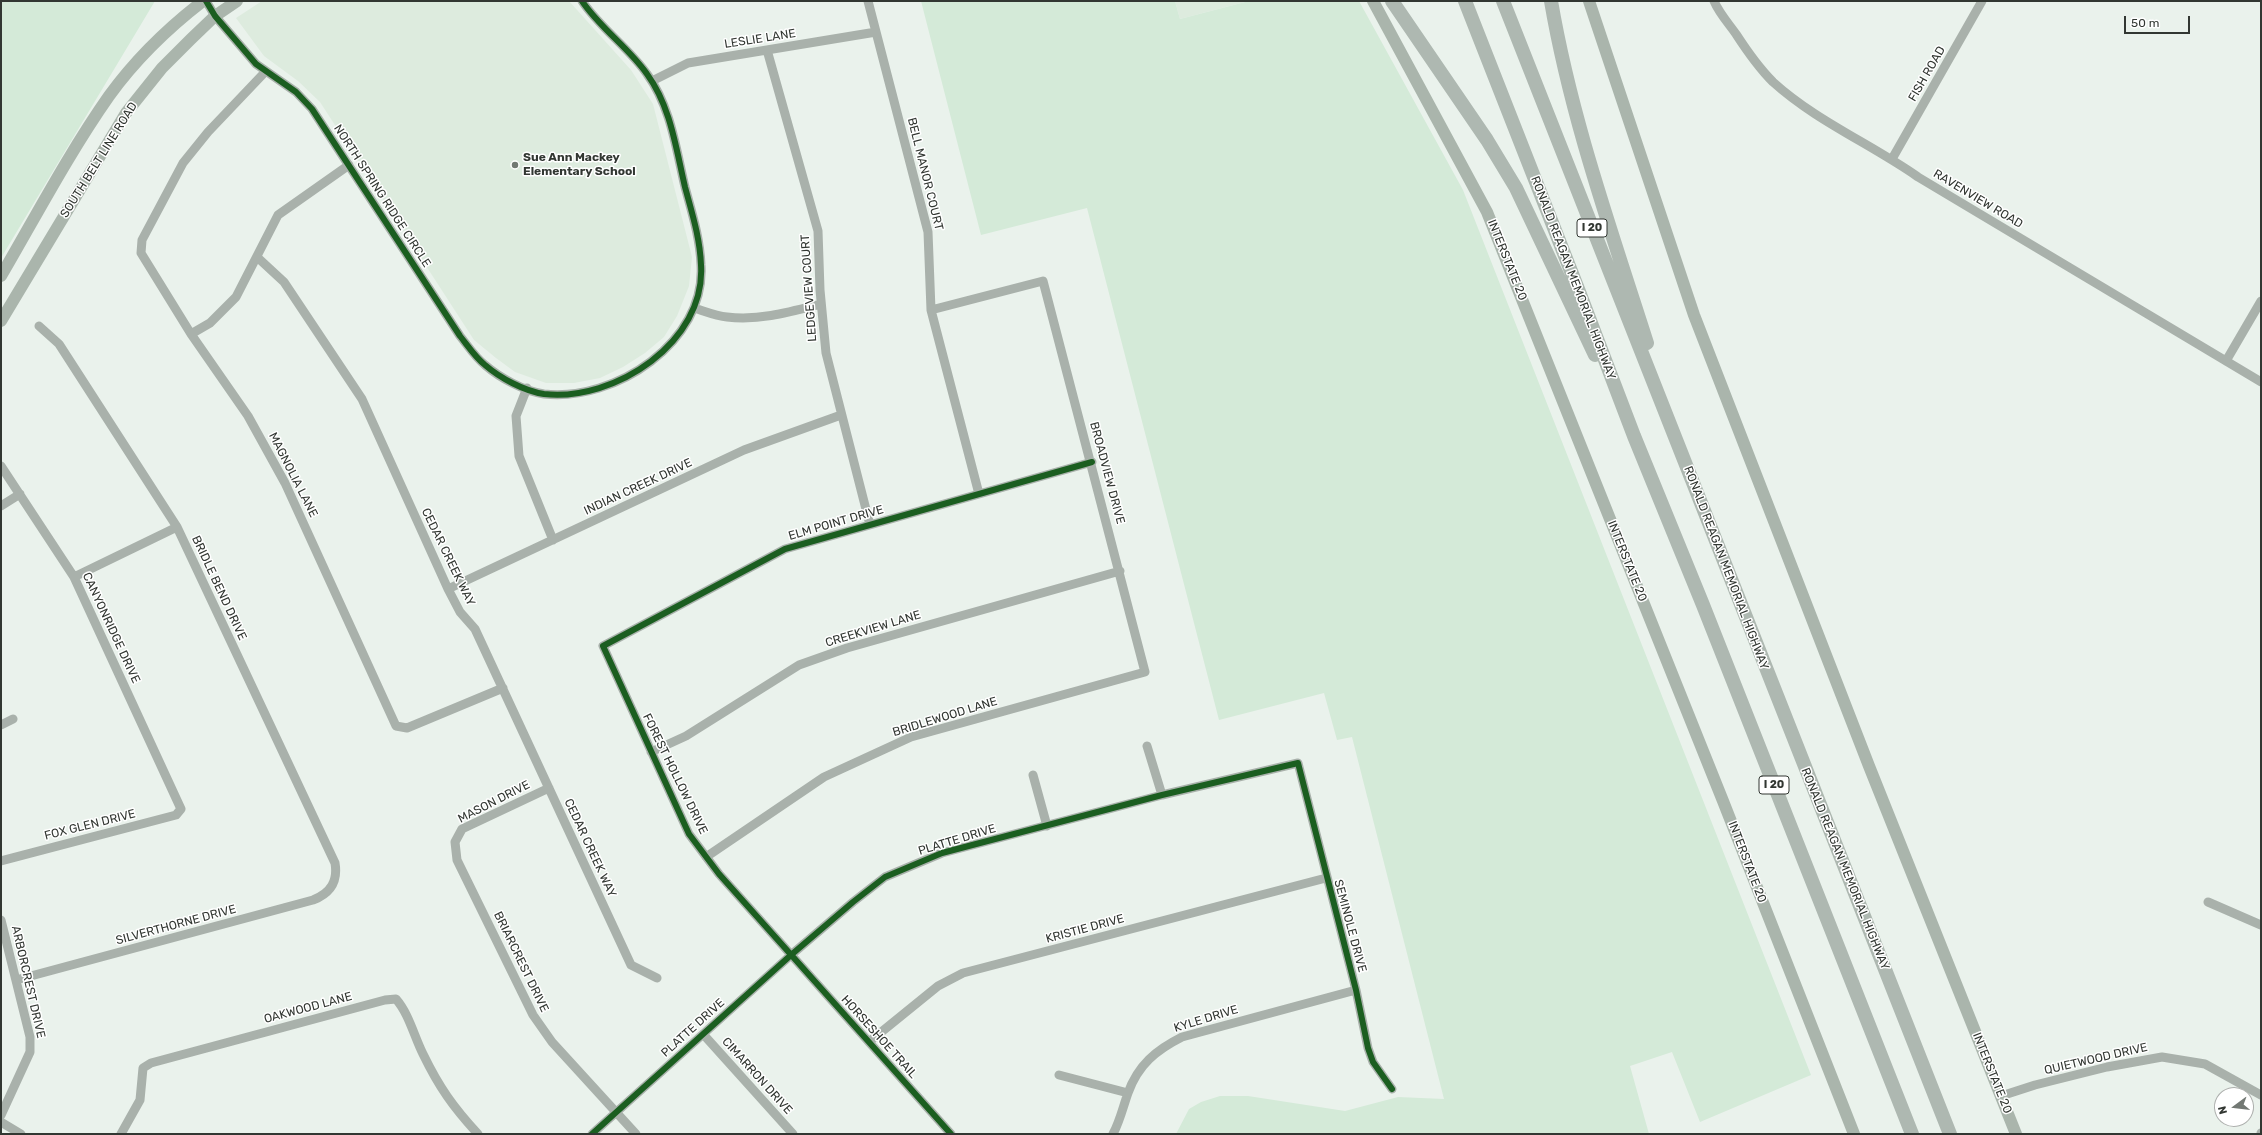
<!DOCTYPE html>
<style>
body{margin:0}
#map{position:relative;width:2262px;height:1135px;overflow:hidden;background:#eaf2ec;font-family:Rubik,sans-serif}
canvas{display:block}
.frame{position:absolute;inset:0;border:2px solid #323732;pointer-events:none}
.north{position:absolute;left:2214px;top:1087px;width:40px;height:40px;box-sizing:border-box;background:#fff;border:1px solid #adafad;border-radius:50%;rotate:255deg;font-size:11px;font-weight:700;line-height:16px;text-align:center;color:#323732}
.north::after{content:'';display:block;margin:auto;width:14px;height:18px;background:#727873;clip-path:polygon(50% 0,100% 100%,50% 72%,0 100%)}
.scale{position:absolute;left:2124px;top:16px;width:66px;height:18px;box-sizing:border-box;border:2px solid #323732;border-top:0;padding-left:5px;font-size:12px;line-height:14px;white-space:nowrap;color:#323732;-webkit-text-stroke:3px #fff;paint-order:stroke}
</style>
<div id="map">
<canvas width="2262" height="1135"></canvas>
<div class="frame"></div>
<div class="north">N</div>
<div class="scale">50 m</div>
</div>
<script>
const context = document.querySelector('canvas').getContext('2d');
context.lineJoin = 'round';
function paint(path, color) { context.fillStyle = color; context.fill(path, 'evenodd'); }
function strokePath(path, color, width, dash) { context.strokeStyle = color; context.lineWidth = width; context.lineCap = dash ? 'butt' : 'round'; context.setLineDash(dash || []); context.stroke(path); }
function write(font, color, halo, rows, align = 'center') {
  context.font = font + ' Rubik,sans-serif'; context.lineWidth = 3; context.setLineDash([]); context.textBaseline = 'middle'; context.strokeStyle = halo; context.fillStyle = color; for (const [text, x, y, turn = 0] of rows) {
    context.save(); context.translate(x, y); context.rotate((+turn || 0) * Math.PI / 180); context.textAlign = isNaN(turn) ? turn : align; if (halo) context.strokeText(text, 0, 0); context.fillText(text, 0, 0); context.restore();
  }
}
const built = new Path2D(`
 M262,1h307l62,69 22,34 39,153 -3,29 -12,30 -13,21 -19,16 -22,14 -23,11 -26,5h-28l-31,-11 -19,-14 -22,-18 -154,-238 -22,-21 -34,-25 -28,-38z
 M1175,1h74l-69,18z`);
const green = new Path2D(`
 M1,1h154l-154,257z
 M921,1h254l5,18 69,-18h110l104,189 348,885 -111,47 -28,-70 -42,14 19,68h-473l13,-25 12,-7 19,-6h28l97,15 53,-14 46,2 -92,-362 -15,3 -13,-47 -105,27 -132,-512 -106,27z`);
const minor = new Path2D(`
 M206,1l9,15 41,48 40,28 16,17 148,227c8,10 15,21 25,29 15,13 39,26 59,29 71,8 162,-52 157,-129 -1,-27 -9,-52 -16,-78 -9,-38 -14,-80 -38,-113 -18,-26 -47,-46 -65,-73
 M868,1l60,231 3,78 48,184
 M1714,1c5,12 15,23 22,33 11,17 23,34 37,48 43,39 98,62 145,95l343,205
 M767,50l51,181 2,59 6,63 44,172
 M266,71l-58,61 -25,31 -41,77 -1,13 50,81 57,82 37,67 111,243 11,2 96,-40
 M652,81l36,-18 188,-31
 M1892,159l90,-158
 M257,257l27,25 78,117 86,190 12,23 15,17 156,336 26,13
 M694,308c10,3 22,8 33,9 32,4 63,-5 94,-13
 M191,334l19,-11 26,-26 42,-82 71,-50
 M2226,361l35,-60
 M527,388l-11,28 3,40 34,84
 M1,466l73,111 107,232 -5,6 -175,46
 M1,506l19,-12
 M74,577l103,-50
 M448,589l296,-139 97,-35
 M1,725l12,-6
 M1147,746l15,49
 M651,752l35,-16 113,-71 48,-17 273,-77
 M1033,775l14,51
 M549,788l-87,41 -7,13 2,18 76,155 19,27 84,92
 M706,857l118,-80 87,-40 234,-65 -102,-391 -112,29
 M2208,902l53,23
 M1,920l29,117v15l-29,63
 M16,980l297,-80c18,-7 25,-19 22,-37l-158,-336 -118,-183 -20,-18
 M703,1034l90,100
 M869,1042l69,-56 25,-13 363,-95
 M1059,1075l69,18
 M2001,1096l34,-11 72,-18 55,-10 43,7 56,31
 M1,1122l20,12
 M121,1134l19,-34 3,-32 8,-5 234,-63 11,-1c13,15 18,37 27,55 16,33 30,53 55,80
 M592,1134l199,-179 62,-53 32,-25 57,-24 220,-58 136,-32 58,227 12,58 5,14 19,27
 M951,1134l-232,-260 -30,-40 -86,-188 182,-97 307,-87
 M1113,1134c7,-13 10,-27 15,-41 10,-28 28,-43 54,-56l174,-47
 M2261,1134v-1`);
const major = new Path2D(`
 M1373,1l114,211 236,589 131,333
 M1589,1l105,314 175,451 147,368
 M1,276c35,-60 68,-123 108,-180 26,-36 59,-68 94,-95
 M1,321l125,-208 36,-45 29,-29 24,-23 22,-15`);
const highway = new Path2D(`
 M1392,1l95,139 29,48 79,167
 M1465,1l113,288 56,147 69,169 209,529
 M1503,1l447,1133
 M1551,1c20,117 60,229 96,342`);
const cycleway = new Path2D(`
 M206,1l9,15 41,48 40,28 16,17 148,227c8,10 15,21 25,29 15,13 39,26 59,29 71,8 162,-52 157,-129 -1,-27 -9,-52 -16,-78 -9,-38 -14,-80 -38,-113 -18,-26 -47,-46 -65,-73
 M592,1134l199,-179 62,-53 32,-25 57,-24 220,-58 136,-32 58,227 12,58 5,14 19,27
 M951,1134l-232,-260 -30,-40 -86,-188 182,-97 307,-87`);
const markers = [
 [515,165,4,"#727873"]
];
const shields = [
 [1592,228,30],
 [1774,785,30]
];
const shieldNames = [
 ["I 20",1592,228],
 ["I 20",1774,785]
];
const streetNames = [
 ["LESLIE LANE",760,39,-9],
 ["FISH ROAD",1927,74,-60],
 ["SOUTH BELT LINE ROAD",99,160,-58],
 ["BELL MANOR COURT",925,174,76],
 ["NORTH SPRING RIDGE CIRCLE",382,196,57],
 ["RAVENVIEW ROAD",1978,199,31],
 ["INTERSTATE 20",1507,260,68],
 ["RONALD REAGAN MEMORIAL HIGHWAY",1573,278,69],
 ["LEDGEVIEW COURT",809,288,-94],
 ["BROADVIEW DRIVE",1107,473,75],
 ["MAGNOLIA LANE",293,475,63],
 ["INDIAN CREEK DRIVE",638,487,-25],
 ["ELM POINT DRIVE",836,523,-16],
 ["CEDAR CREEK WAY",448,557,64],
 ["INTERSTATE 20",1627,561,68],
 ["RONALD REAGAN MEMORIAL HIGHWAY",1726,568,69],
 ["BRIDLE BEND DRIVE",219,588,65],
 ["CANYONRIDGE DRIVE",111,628,65],
 ["CREEKVIEW LANE",873,629,-17],
 ["BRIDLEWOOD LANE",945,717,-17],
 ["FOREST HOLLOW DRIVE",675,774,64],
 ["MASON DRIVE",494,802,-27],
 ["FOX GLEN DRIVE",90,825,-14],
 ["PLATTE DRIVE",957,840,-17],
 ["CEDAR CREEK WAY",590,848,65],
 ["INTERSTATE 20",1747,862,69],
 ["RONALD REAGAN MEMORIAL HIGHWAY",1845,869,68],
 ["SILVERTHORNE DRIVE",176,925,-15],
 ["SEMINOLE DRIVE",1350,926,75],
 ["KRISTIE DRIVE",1085,929,-15],
 ["BRIARCREST DRIVE",521,962,64],
 ["ARBORCREST DRIVE",28,982,77],
 ["OAKWOOD LANE",308,1008,-15],
 ["KYLE DRIVE",1206,1019,-17],
 ["PLATTE DRIVE",693,1028,-42],
 ["HORSESHOE TRAIL",879,1037,48],
 ["QUIETWOOD DRIVE",2096,1059,-13],
 ["INTERSTATE 20",1992,1073,68],
 ["CIMARRON DRIVE",757,1076,48]
];
const poiNames = [
 ["Sue Ann Mackey",523,158],
 ["Elementary School",523,172]
];
paint(built, '#ddebde');
paint(green, '#d4ead8');
strokePath(minor, '#a9b1ab', 9);
strokePath(major, '#aab5ac', 12);
strokePath(highway, '#aeb8b1', 14);
strokePath(cycleway, '#1b5e20', 6);
for (const [x, y, r, color] of markers) { const dot = new Path2D(); dot.arc(x, y, r, 0, 2 * Math.PI); context.fillStyle = color; context.fill(dot); strokePath(dot, '#fff', 1.5); }
for (const [x, y, w] of shields) { const box = new Path2D(); box.roundRect(x - w / 2, y - 9, w, 18, 3); context.fillStyle = '#fff'; context.fill(box); strokePath(box, '#323732', 1); }
write('bold 11px', '#323732', null, shieldNames);
write('12px', '#323732', '#fff', streetNames);
write('bold 12px', '#323732', '#fff', poiNames, 'left');
</script>
